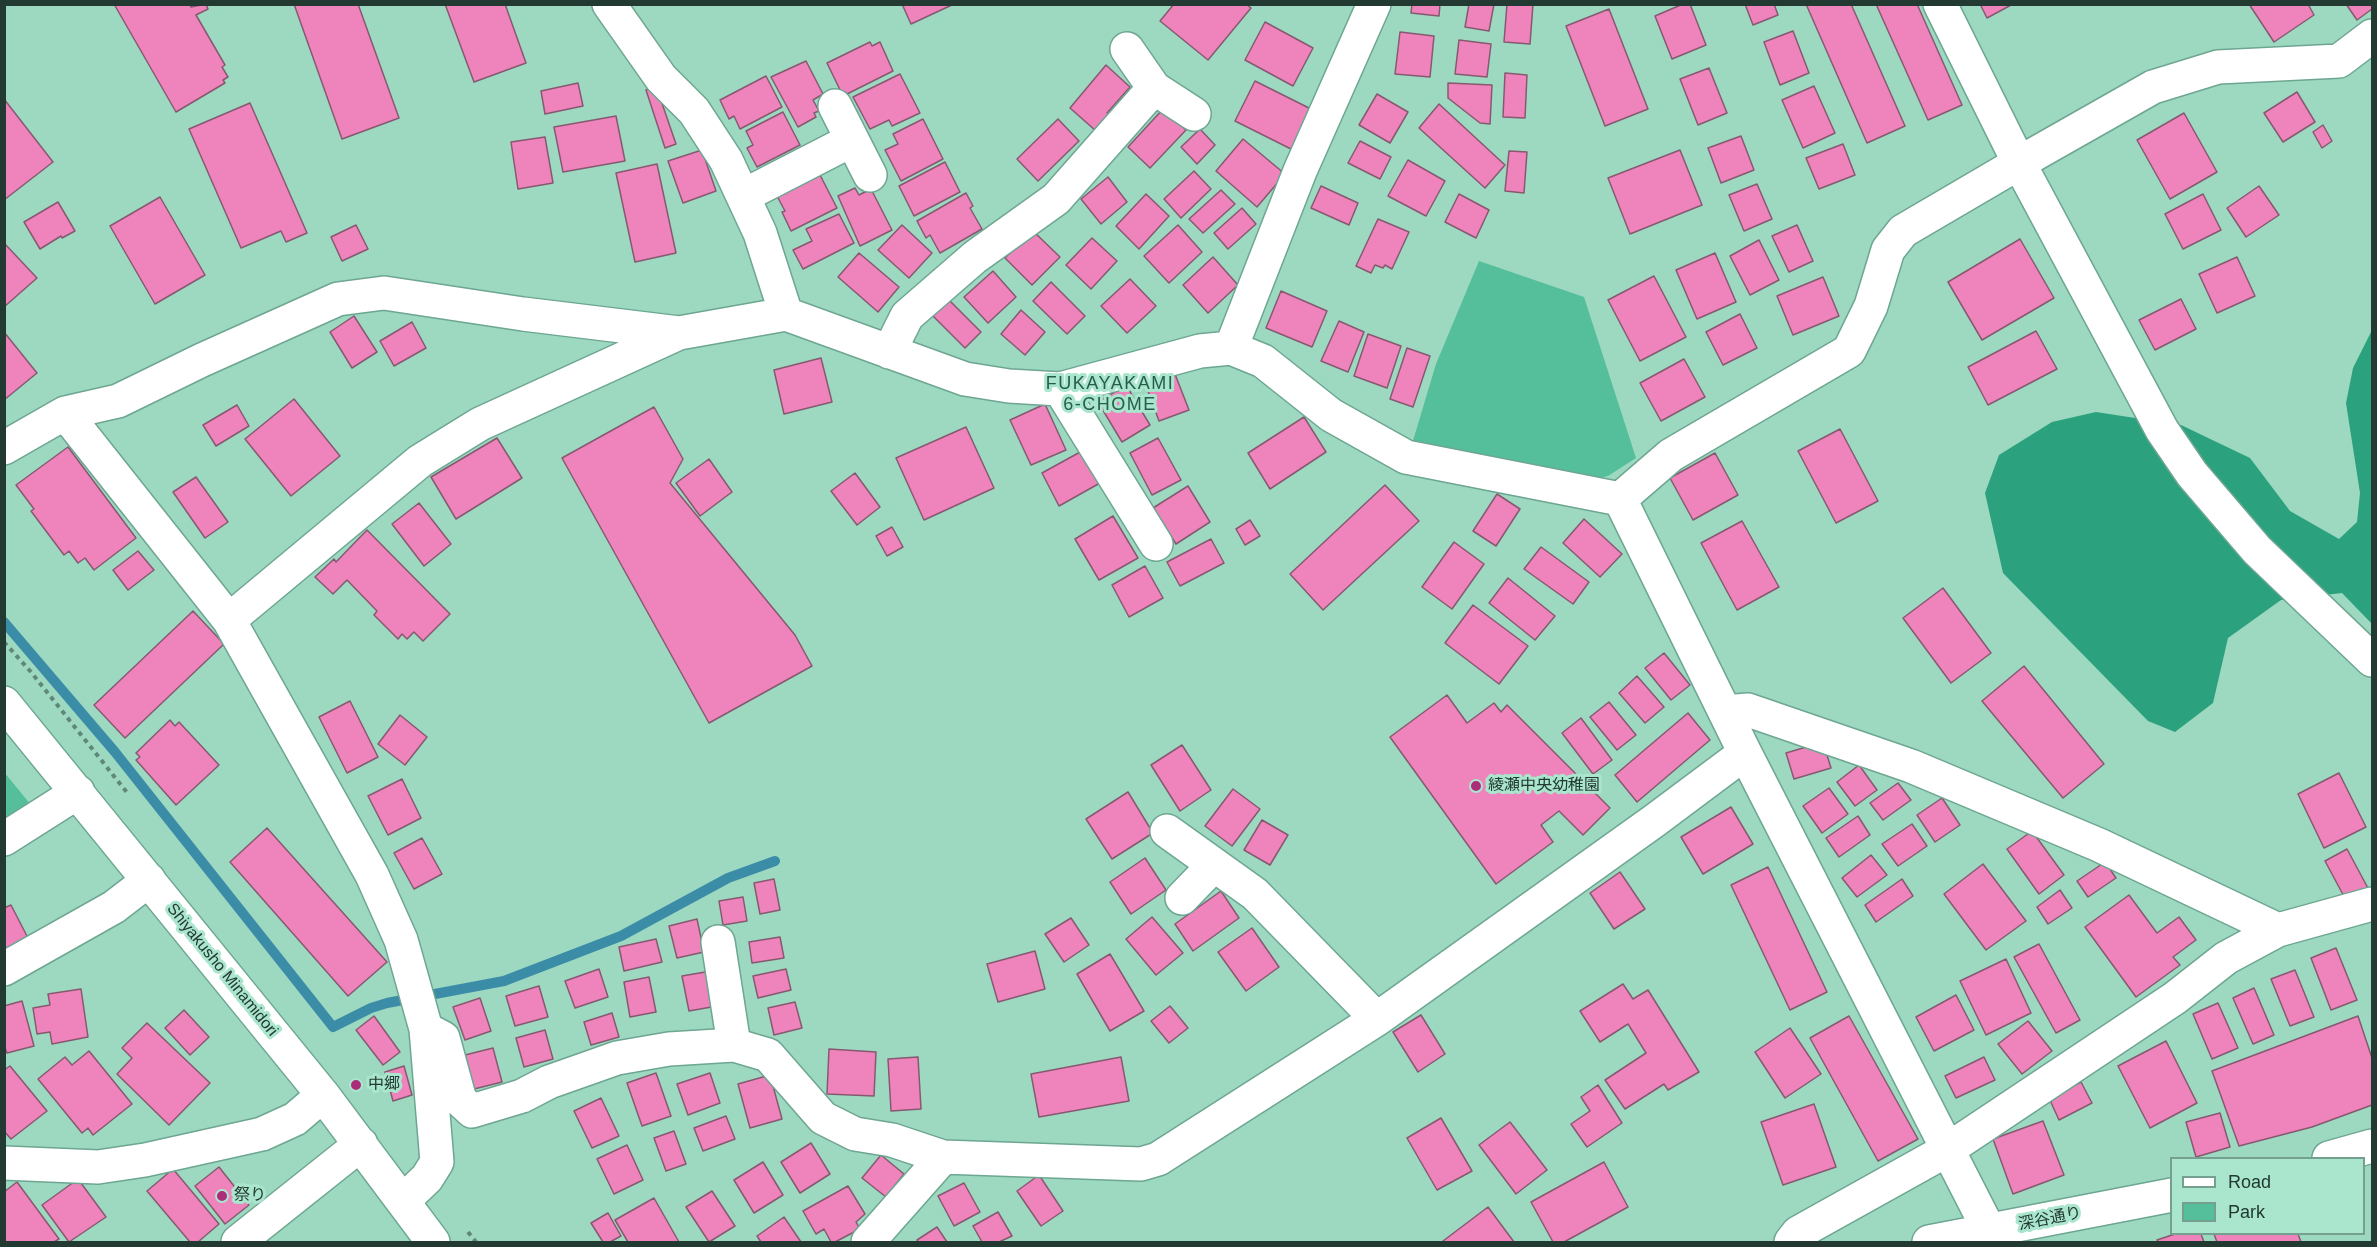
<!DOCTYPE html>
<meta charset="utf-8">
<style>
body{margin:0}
#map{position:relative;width:2377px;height:1247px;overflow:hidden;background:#9dd8c1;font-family:Helvetica,sans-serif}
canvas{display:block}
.frame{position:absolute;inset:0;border:6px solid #223a31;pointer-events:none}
.legend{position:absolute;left:2170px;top:1157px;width:195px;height:78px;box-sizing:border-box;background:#aae5ce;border:2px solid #74a18f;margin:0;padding:8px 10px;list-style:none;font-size:18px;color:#223a31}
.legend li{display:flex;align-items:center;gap:12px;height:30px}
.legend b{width:30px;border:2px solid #74a18f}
</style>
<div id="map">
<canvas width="2377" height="1247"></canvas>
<div class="frame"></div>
<ul class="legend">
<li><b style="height:8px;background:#fff"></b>Road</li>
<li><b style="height:16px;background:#55be9b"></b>Park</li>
</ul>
</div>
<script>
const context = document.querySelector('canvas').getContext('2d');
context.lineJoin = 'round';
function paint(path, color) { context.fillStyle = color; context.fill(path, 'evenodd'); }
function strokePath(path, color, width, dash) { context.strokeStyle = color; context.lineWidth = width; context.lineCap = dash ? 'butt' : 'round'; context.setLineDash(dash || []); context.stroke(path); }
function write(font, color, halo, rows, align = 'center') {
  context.font = font + ' Helvetica,"Noto Sans JP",sans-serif'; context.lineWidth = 6; context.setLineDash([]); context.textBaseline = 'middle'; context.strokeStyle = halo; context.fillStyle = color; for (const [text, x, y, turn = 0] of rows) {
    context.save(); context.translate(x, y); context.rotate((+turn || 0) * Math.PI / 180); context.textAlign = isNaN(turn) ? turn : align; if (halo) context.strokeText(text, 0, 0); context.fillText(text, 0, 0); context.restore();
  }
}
const green = new Path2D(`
 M1479,261l105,36 52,161 -28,18 -13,3 -183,-35 24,-80z
 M4,772l27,33 -27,17z`);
const forest = new Path2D(`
 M2372,330v294l-30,-31 -61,7 -53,38 -15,65 -38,29 -27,-11 -145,-148 -18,-80 14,-38 53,-33 44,-10 85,13 69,33 40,53 49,28 18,-17 3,-29 -14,-90 7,-35z`);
const stream = new Path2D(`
 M4,622l111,130 218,275 38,-19 16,-5 117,-22 117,-45 107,-58 47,-17`);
const building = new Path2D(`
 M114,4h76l1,3 15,-3 2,5 -12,6 29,50 -3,2 6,10 -5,3 2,3 -49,29z
 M294,4h64l41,114 -57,21z
 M445,4h60l21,59 -52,19z
 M902,4h52l-43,20z
 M1174,4h72l5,4 -43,52 -48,-39z
 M1412,4h28l-1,12 -28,-3z
 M1469,4h25l-5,27 -24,-4z
 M1507,4h26l-3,40 -26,-2z
 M1683,4h7l16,41 -34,14 -17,-43z
 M1745,4h29l4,11 -25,10z
 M1806,4h45l54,122 -38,17z
 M1876,4h41l45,101 -34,15z
 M1980,4h33l-26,14z
 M2249,4h59l6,11 -40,27z
 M2346,4h26v5l-15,11z
 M1609,9l39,100 -43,17 -39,-100z
 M1265,22l48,26 -20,38 -48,-26z
 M1793,31l16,42 -29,12 -16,-43z
 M1400,32l34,4 -4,41 -35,-3z
 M1459,40l32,4 -4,33 -32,-3z
 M870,42l2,4 8,-4 13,29 -50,25 -16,-33z
 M806,61l17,33 -10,6 6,11 -5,2 2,4 -18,10 -27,-50z
 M1106,65l24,22 -23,26 3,2 -14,16 -26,-23z
 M1709,68l18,45 -29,12 -18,-46z
 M1505,73l22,2 -2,43 -22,-1z
 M900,74l20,39 -28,13 -3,-6 -19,9 -17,-32z
 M766,76l16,31 -42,22 -6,-13 -5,3 -9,-19z
 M1255,81l56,28 -20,40 -56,-28z
 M578,83l5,23 -38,8 -4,-23z
 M1448,83l44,2 -2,39 -10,-1 -32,-25z
 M656,86l20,58 -11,4 -19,-58z
 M1814,86l21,47 -32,15 -21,-48z
 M2297,92l18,30 -32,20 -19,-29z
 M1377,94l31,18 -18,31 -31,-18z
 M4,99l49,63 -49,38z
 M250,103l57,130 -21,9 -5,-11 -40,17 -52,-119z
 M1439,104l66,61 -20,23 -66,-60z
 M1163,109l23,21 -36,38 -22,-21z
 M783,112l17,33 -43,22 -10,-19 6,-3 -7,-14z
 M2184,113l33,59 -47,27 -33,-59z
 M616,116l9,45 -62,11 -9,-45z
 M923,119l20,40 -42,22 -16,-31 13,-6 -5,-10z
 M1058,119l21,22 -41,40 -21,-22z
 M2323,125l9,16 -10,7 -9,-16z
 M1200,129l15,16 -18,19 -16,-17z
 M1741,136l13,34 -33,13 -13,-35z
 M545,137l8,46 -35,6 -7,-47z
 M1243,139l42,35 -28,33 -41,-36z
 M1360,141l31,16 -11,22 -32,-16z
 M1843,144l12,31 -36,14 -13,-31z
 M702,150l14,41 -33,12 -15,-42z
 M1680,150l22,55 -72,29 -22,-56z
 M1509,151l18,1 -3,41 -19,-2z
 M1408,160l37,21 -19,35 -38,-20z
 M945,162l15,30 -46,24 -15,-30z
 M657,164l19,89 -41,9 -19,-89z
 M1194,171l17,18 -30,29 -17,-19z
 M820,175l17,33 -46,23 -9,-19 3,-1 -8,-15z
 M1108,177l19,25 -26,22 -20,-25z
 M1757,184l15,35 -28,12 -15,-36z
 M1321,186l37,17 -9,22 -38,-17z
 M2259,186l20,29 -33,22 -19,-29z
 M855,188l4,7 12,-6 21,41 -32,16 -22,-50z
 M1221,190l14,14 -32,29 -14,-14z
 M966,193l7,13 -3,2 12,21 -42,24 -10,-18 -4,3 -9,-17z
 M1146,194l23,22 -30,33 -23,-23z
 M1459,194l30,16 -13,28 -31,-16z
 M2203,194l18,36 -38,19 -18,-35z
 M160,197l45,78 -50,29 -45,-78z
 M58,202l17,29 -13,7 -1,-2 -21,13 -16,-27z
 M1242,208l14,16 -28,25 -14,-16z
 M839,214l15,29 -51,26 -10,-19 19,-9 -6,-12z
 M1378,219l31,13 -17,37 -7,-4 -2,3 -8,-3 -4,8 -15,-7z
 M356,225l12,24 -26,12 -11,-24z
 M902,225l30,28 -23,25 -31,-28z
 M1178,225l24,27 -33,31 -25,-27z
 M1797,225l16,36 -24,11 -17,-36z
 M1032,230l28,27 -28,28 -27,-27z
 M1092,238l25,23 -26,28 -25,-24z
 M2020,239l34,59 -72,42 -34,-58z
 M1759,240l20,40 -29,15 -20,-39z
 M4,243l33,35 -33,29z
 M859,253l40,34 -21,25 -40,-35z
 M1715,253l21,49 -39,17 -21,-49z
 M1213,257l25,28 -30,28 -25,-28z
 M2237,257l18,39 -38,17 -18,-39z
 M993,271l23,26 -28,26 -24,-26z
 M1654,276l32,61 -46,24 -32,-61z
 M1823,277l16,39 -46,19 -16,-39z
 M1130,279l26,27 -29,27 -26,-27z
 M1051,282l34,34 -18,18 -34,-33z
 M1281,291l46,20 -15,36 -46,-19z
 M946,297l35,35 -16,16 -35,-35z
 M2181,299l15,30 -41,21 -16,-30z
 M1021,310l24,22 -20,23 -24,-21z
 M1740,314l17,34 -34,17 -17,-33z
 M354,316l23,36 -25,16 -22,-36z
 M1339,321l25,11 -16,40 -27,-11z
 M412,322l14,26 -32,18 -14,-25z
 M2036,331l21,38 -69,36 -20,-38z
 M4,332l33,41 -33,27z
 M1368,334l33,12 -14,42 -33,-12z
 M1407,348l23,8 -17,51 -23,-8z
 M821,358l11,44 -48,12 -10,-44z
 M1684,359l21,38 -44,24 -21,-38z
 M1173,369l16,41 -30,11 -15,-41z
 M1126,385l24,40 -28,17 -24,-40z
 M294,399l46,57 -49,40 -46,-57z
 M1045,404l21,46 -35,15 -21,-45z
 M237,405l12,21 -33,20 -13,-21z
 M654,407l29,52 -13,24 125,152 17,31 -103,57 -147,-265z
 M1304,417l22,35 -56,37 -22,-36z
 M966,427l28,61 -70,32 -28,-62z
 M1840,429l38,72 -42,22 -38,-72z
 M497,438l25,40 -66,41 -25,-42z
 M1158,438l23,42 -29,15 -22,-42z
 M68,447l68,91 -42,32 -9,-12 -7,5 -9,-12 -5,4 -33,-44 3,-2 -18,-24z
 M1082,451l18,32 -41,23 -17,-33z
 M1715,453l23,42 -45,25 -23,-42z
 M709,459l23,33 -32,24 -24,-33z
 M855,473l25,34 -23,18 -26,-34z
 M196,477l32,45 -23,16 -32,-46z
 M1385,485l34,36 -96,89 -33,-36z
 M1188,486l22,36 -34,22 -23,-36z
 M1497,494l23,15 -24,37 -23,-15z
 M419,503l32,41 -27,22 -32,-42z
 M1113,516l25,42 -39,22 -24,-41z
 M1584,519l38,35 -22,23 -37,-34z
 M1250,520l10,16 -15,9 -9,-16z
 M1742,521l37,66 -42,23 -36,-67z
 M892,527l11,20 -16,9 -11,-20z
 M367,530l83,84 -27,27 -9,-9 -7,7 -5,-5 -4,5 -24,-24 3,-4 -30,-31 -14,14 -18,-17 19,-18 2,3z
 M1211,539l13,24 -44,23 -13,-24z
 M1454,542l30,22 -32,45 -30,-22z
 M1541,547l48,35 -16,22 -49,-35z
 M138,551l16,19 -26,20 -15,-20z
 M1145,566l18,32 -34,19 -17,-32z
 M1508,578l47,38 -20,24 -46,-37z
 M1943,588l48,65 -40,30 -48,-65z
 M1473,605l55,41 -29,38 -54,-41z
 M193,611l31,33 -99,94 -31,-33z
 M1664,653l26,32 -19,15 -26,-32z
 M2024,666l80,98 -41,34 -81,-97z
 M1637,676l27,31 -19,16 -26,-30z
 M1447,695l20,28 27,-20 7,9 6,-7 103,103 -27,27 -24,-24 -18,14 12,17 -57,42 -106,-147z
 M350,701l28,56 -31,16 -28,-56z
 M1609,702l27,33 -19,15 -27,-33z
 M1688,713l22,27 -73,62 -22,-27z
 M400,715l27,22 -22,28 -27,-21z
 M1581,718l31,42 -19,14 -31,-41z
 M170,720l5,6 4,-4 40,43 -43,40 -40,-45 4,-3 -4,-4z
 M1823,742l8,26 -37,11 -8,-26z
 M1182,745l29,45 -31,21 -29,-46z
 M1859,765l18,25 -22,16 -18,-24z
 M2339,773l27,54 -42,21 -26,-54z
 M402,779l19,39 -33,17 -20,-39z
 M1898,783l13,17 -28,20 -13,-17z
 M1829,788l19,26 -26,19 -19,-27z
 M1233,789l27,20 -28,37 -27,-20z
 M1128,792l25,41 -41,26 -26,-40z
 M1942,798l18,27 -25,17 -18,-27z
 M1731,807l22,37 -50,30 -22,-37z
 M1858,816l12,19 -31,22 -13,-19z
 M1262,820l26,15 -18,30 -26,-15z
 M1912,824l15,22 -29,20 -16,-22z
 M267,828l120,134 -39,34 -118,-134z
 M2032,831l32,44 -25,19 -32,-45z
 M422,838l20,36 -28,15 -20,-36z
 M2347,849l22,41 -22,12 -22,-41z
 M1871,855l16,20 -30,22 -15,-19z
 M1145,858l21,32 -35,24 -21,-32z
 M2105,862l11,16 -28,19 -11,-16z
 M1983,864l43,57 -40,29 -42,-56z
 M1768,867l59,125 -37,18 -59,-125z
 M1620,872l25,37 -31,20 -24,-36z
 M774,879l6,31 -20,4 -6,-31z
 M1902,879l11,17 -37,26 -11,-17z
 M2060,890l12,18 -24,16 -11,-17z
 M1221,891l18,27 -46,33 -18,-27z
 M2129,895l28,38 22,-16 17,23 -23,17 7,8 -44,32 -51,-70z
 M743,897l4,24 -24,4 -4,-24z
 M11,905l17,33 -24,12v-42z
 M1152,917l31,36 -27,22 -30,-36z
 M1071,918l18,27 -25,17 -19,-28z
 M697,919l7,33 -27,6 -8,-32z
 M1252,928l27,39 -33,24 -28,-39z
 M780,937l4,21 -32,5 -3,-21z
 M656,939l6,23 -38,9 -5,-24z
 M2039,944l41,76 -24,13 -42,-76z
 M2336,948l21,52 -26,10 -20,-52z
 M1035,951l10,38 -47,13 -11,-38z
 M1110,954l34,57 -34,20 -33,-57z
 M2006,959l25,54 -45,22 -26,-54z
 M599,969l9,28 -33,11 -10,-27z
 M786,969l5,21 -33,8 -5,-22z
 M2295,970l19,47 -24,9 -19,-47z
 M711,971l6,35 -28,5 -7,-35z
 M649,977l7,35 -26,5 -6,-35z
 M1623,984l10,15 15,-9 51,82 -31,18 -4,-6 -39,25 -20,-29 41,-27 -18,-29 -28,18 -20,-31z
 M539,986l9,31 -33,9 -9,-30z
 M2254,988l20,47 -21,9 -20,-46z
 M81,989l7,48 -36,7 -2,-12 -13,2 -4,-26 17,-3 -2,-11z
 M1956,995l18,35 -40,21 -18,-34z
 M480,998l11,33 -26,9 -12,-33z
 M22,1001l12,45 -27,7 -3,-8v-39z
 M795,1002l7,26 -28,7 -6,-27z
 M2218,1003l20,45 -26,11 -19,-45z
 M1170,1006l18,22 -19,15 -18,-22z
 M184,1010l25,27 -19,18 -25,-27z
 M612,1013l7,24 -28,8 -7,-23z
 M1421,1015l24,39 -27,18 -25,-40z
 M374,1016l26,36 -17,13 -27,-35z
 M1849,1016l69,123 -40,22 -68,-123z
 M2358,1016l14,42v47l-60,22 -73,19 -27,-75z
 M2028,1021l24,30 -30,23 -24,-30z
 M147,1023l63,60 -41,42 -52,-51 15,-16 -10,-10z
 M1790,1028l31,46 -36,24 -30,-46z
 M545,1030l8,29 -29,8 -8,-29z
 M2166,1041l31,62 -47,25 -32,-62z
 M493,1048l9,34 -28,7 -9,-34z
 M829,1049l47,3 -2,44 -47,-2z
 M89,1051l43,53 -39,31 -5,-7 -6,5 -44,-54 27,-22 7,8z
 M918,1057l3,52 -30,2 -3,-52z
 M1121,1057l8,44 -90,16 -8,-43z
 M1984,1057l11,23 -39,18 -11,-22z
 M10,1066l37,45 -36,28 -7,-8v-61z
 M404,1066l8,29 -19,6 -8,-29z
 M656,1073l15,43 -29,10 -15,-43z
 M710,1073l10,30 -32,12 -11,-31z
 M770,1075l12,44 -32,9 -12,-44z
 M2081,1082l11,21 -33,17 -10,-22z
 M1598,1085l24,38 -35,24 -16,-23 19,-13 -9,-14z
 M601,1098l18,38 -27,12 -18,-37z
 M1814,1104l22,63 -53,18 -22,-63z
 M2220,1113l10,34 -34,10 -10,-35z
 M726,1116l9,23 -32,12 -9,-23z
 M1441,1118l31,53 -35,19 -30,-52z
 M2043,1121l21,54 -51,19 -20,-55z
 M1510,1122l37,48 -31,24 -37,-49z
 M674,1131l12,33 -20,7 -12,-33z
 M811,1143l19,31 -30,19 -19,-31z
 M627,1145l16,35 -29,14 -17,-35z
 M881,1155l23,19 -18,23 -24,-19z
 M763,1162l20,33 -29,18 -20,-33z
 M1604,1162l24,45 -64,35h-11l-22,-40z
 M219,1167l30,38 -24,19 -30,-38z
 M173,1169l46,55 -21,18h-8l-43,-51z
 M1039,1175l24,36 -22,15 -24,-35z
 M78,1179l28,38 -37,25 -27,-37z
 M17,1182l42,57 -5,3h-50v-50z
 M964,1183l16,29 -26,14 -16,-30z
 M848,1186l17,28 -9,8 4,7 -25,13h-4l-7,-13 -8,5 -13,-23z
 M712,1191l23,35 -26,16 -23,-35z
 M654,1198l25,44h-51l-13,-22z
 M1488,1207l26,35h-70l-1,-1z
 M998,1212l14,24 -13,6h-17l-9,-16z
 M608,1213l13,23 -11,6h-7l-12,-19z
 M784,1217l17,25h-40l-4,-6z
 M937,1227l10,15h-29l-1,-2z
 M2175,1234h26l3,8h-46l-1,-2z
 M2214,1234h84l3,8h-84z`);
const path = new Path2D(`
 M4,642l27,30 98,123
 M468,1232l8,10`);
const minor = new Path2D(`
 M609,4l52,74 33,33 32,49 34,73 26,81
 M1940,4l79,159 134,-76 65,-20 121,-6 33,-25
 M1127,49l27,39 40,26
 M835,106l35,69
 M743,196l109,-56
 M1231,348l69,-177 74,-167
 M889,352l18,-36 68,-59 81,-58 98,-111
 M1060,389l96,155
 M65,413l164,207 143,255 29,65 25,89 11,133 -10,16 -24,23
 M4,448l61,-35 53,-12 84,-41 136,-61 46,-6 139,21 156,19 107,-19 179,65 44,7 51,3 140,-38 31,-3 32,13 68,54 75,42 214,42
 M1620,499l51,-44 178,-104 22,-45 17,-56 15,-19 116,-68 143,267 30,44 65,76 115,110
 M1620,499l125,254 250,489
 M229,620l191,-159 60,-37 199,-91
 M4,703l319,392 110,147
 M1725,712l23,-2 163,56 188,79 179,85 94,-26
 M1167,831l88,63 122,125
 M4,839l74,-47
 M1182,898l32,-33
 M718,942l16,103
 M4,969l110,-62 35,-27
 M426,1029l17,9 17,62 12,11 50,-15 27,-14 68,-24 52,-9 65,-4 34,10 55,63 32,16 37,6 51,17 198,7 17,-5 219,-140 277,-198 91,-68
 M2329,1158l43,-12
 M4,1163l94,4 47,-7 117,-26 33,-15 28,-24
 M238,1242l123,-98
 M868,1242l75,-85
 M1791,1242l7,-9 149,-83 228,-152 51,-40 52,-28
 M1929,1242l243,-47`);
const markers = [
 [1476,786,6,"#ad2c79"],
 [356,1085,6,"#ad2c79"],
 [222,1196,6,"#ad2c79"]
];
const poiNames = [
 ["綾瀬中央幼稚園",1488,786],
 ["中郷",368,1085],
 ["祭り",234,1196]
];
const streetNames = [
 ["Shiyakusho Minamidori",222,970,51],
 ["深谷通り",2050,1219,-11]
];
const neighbourhoodNames = [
 ["FUKAYAKAMI",1110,384],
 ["6-CHOME",1110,405]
];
paint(green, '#55be9b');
paint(forest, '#2ca17e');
strokePath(stream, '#3a8ca7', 10);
paint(building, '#ee84bb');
strokePath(building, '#875970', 1.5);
strokePath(minor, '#6da691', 36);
strokePath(path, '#5f8878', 4, [4.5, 4.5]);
strokePath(minor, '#fff', 33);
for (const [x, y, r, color] of markers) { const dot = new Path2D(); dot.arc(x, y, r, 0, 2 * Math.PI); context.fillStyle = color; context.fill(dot); strokePath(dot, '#aae5ce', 2); }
write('16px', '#223a31', '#aae5ce', poiNames, 'left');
write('16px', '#223a31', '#aae5ce', streetNames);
context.letterSpacing = '1.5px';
write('18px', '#255f4c', '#aae5ce', neighbourhoodNames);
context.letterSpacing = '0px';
</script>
